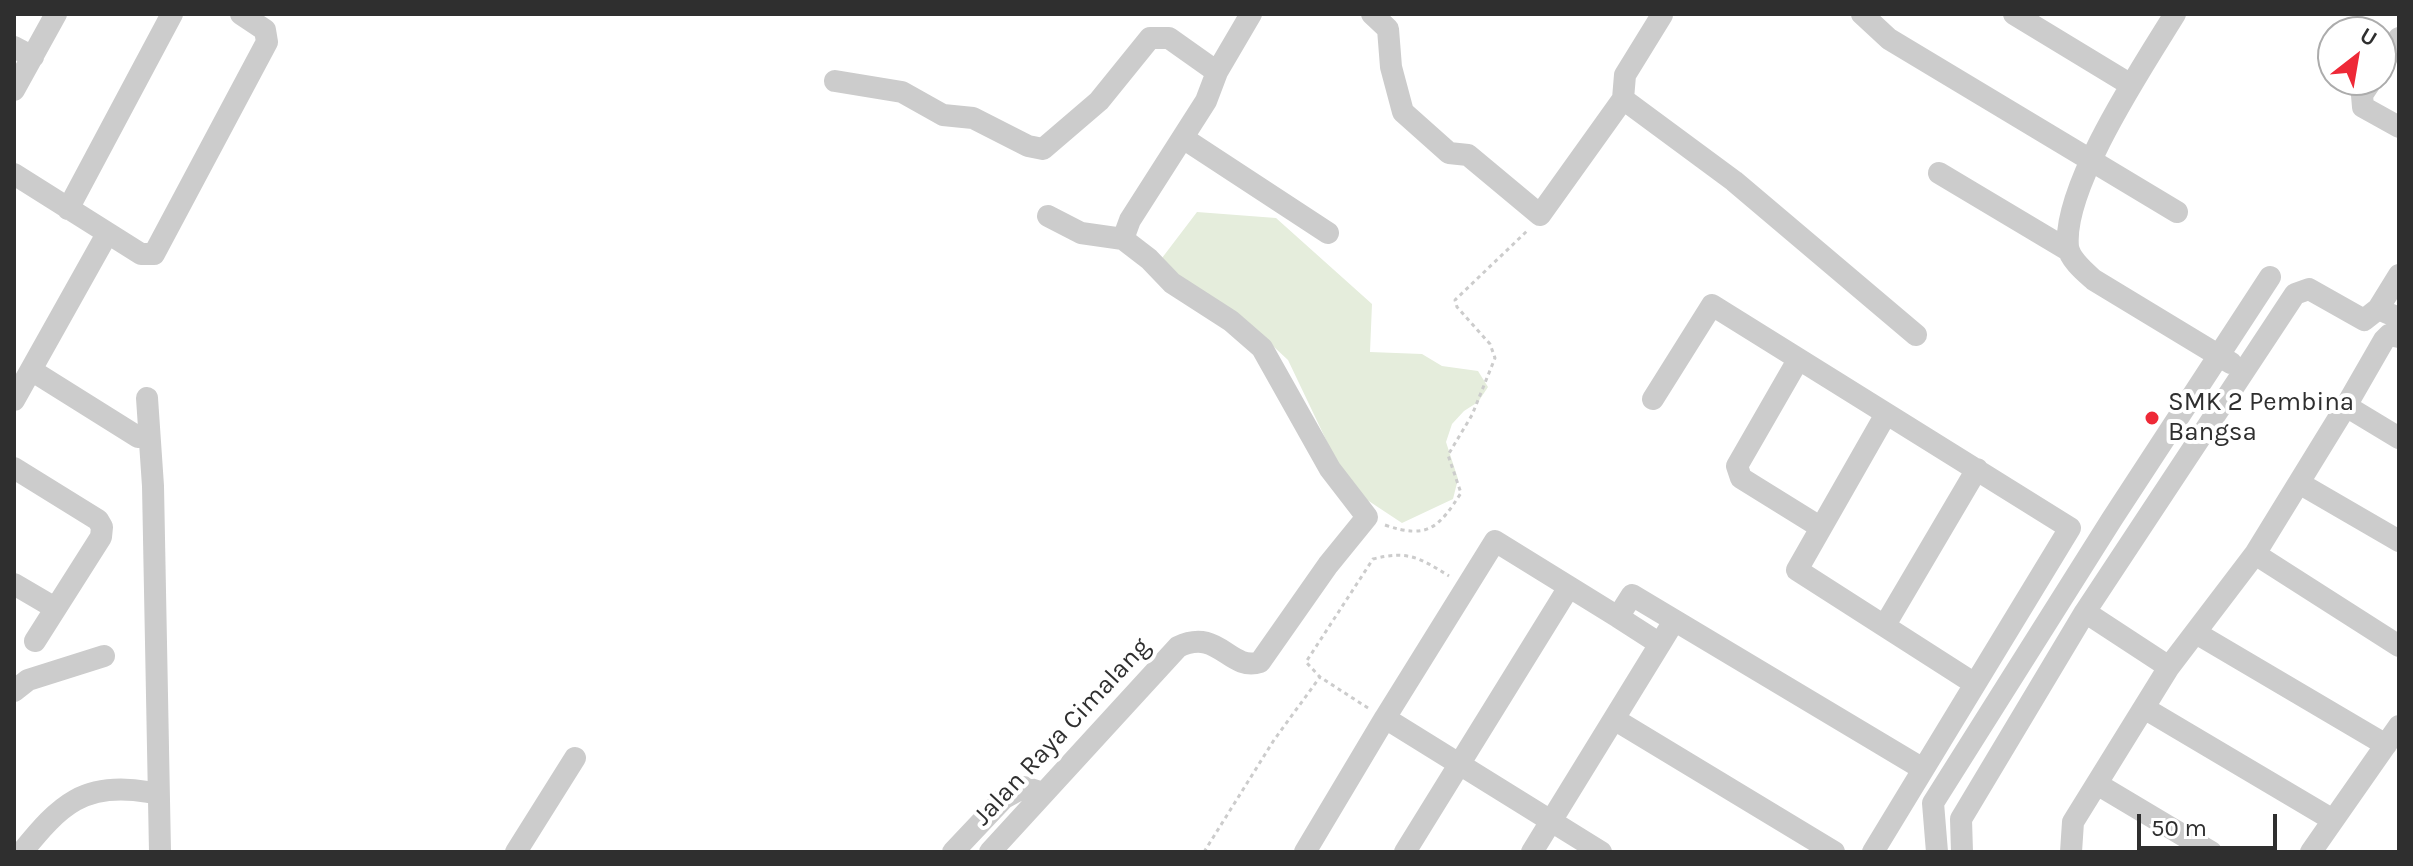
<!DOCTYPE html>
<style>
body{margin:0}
#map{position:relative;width:2413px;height:866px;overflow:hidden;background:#fff;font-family:Karla,sans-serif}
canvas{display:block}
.frame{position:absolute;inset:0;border:16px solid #2f2f2f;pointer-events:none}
.north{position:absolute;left:2317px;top:16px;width:80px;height:80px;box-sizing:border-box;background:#fff;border:2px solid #acacac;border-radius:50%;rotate:31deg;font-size:22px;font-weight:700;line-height:32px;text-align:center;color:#2f2f2f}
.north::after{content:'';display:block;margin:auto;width:28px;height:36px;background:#ee2937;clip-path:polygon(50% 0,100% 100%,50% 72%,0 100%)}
.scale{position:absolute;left:2137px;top:814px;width:140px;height:36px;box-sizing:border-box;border:4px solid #2f2f2f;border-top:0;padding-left:10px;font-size:24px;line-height:28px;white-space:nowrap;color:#2f2f2f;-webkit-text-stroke:6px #fff;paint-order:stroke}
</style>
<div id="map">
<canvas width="2413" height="866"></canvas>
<div class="frame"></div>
<div class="north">U</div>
<div class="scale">50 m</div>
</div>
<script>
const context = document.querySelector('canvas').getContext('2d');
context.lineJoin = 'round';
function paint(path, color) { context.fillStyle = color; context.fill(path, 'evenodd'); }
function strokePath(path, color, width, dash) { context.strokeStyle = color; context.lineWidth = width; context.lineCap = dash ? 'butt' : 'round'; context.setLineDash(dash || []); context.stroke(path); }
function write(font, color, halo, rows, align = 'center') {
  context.font = font + ' Karla,sans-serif'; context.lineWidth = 8; context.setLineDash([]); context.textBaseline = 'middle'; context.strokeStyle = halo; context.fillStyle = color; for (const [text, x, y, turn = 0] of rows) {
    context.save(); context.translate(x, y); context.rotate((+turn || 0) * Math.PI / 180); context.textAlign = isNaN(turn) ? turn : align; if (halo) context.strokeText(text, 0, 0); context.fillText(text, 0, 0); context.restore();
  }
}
const green = new Path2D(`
 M1197,212l79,6 96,86 -2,48 52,2 20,12 36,5 10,16 -10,15 -14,9 -12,13 -6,18 12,37 -5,20 -51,24 -53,-35 -61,-128 -42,-39 -67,-36 -17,-27z`);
const path = new Path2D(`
 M1385,525c43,15 54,2 76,-32l-13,-38 24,-40 23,-57 -5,-14 -33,-37 -2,-7 73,-70
 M1368,708l-48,-31 -14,-15 67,-103c35,-9 47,-1 76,17
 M1204,852l70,-112 46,-63`);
const minor = new Path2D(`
 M1372,14l16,15 3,38 12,45 46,41 19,2 72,60 83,-116 2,-24 37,-60
 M1862,14l27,25 288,173
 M2014,14l117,71
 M2175,14c-32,52 -113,173 -107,233 2,13 17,25 26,33l137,83
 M14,47l19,10
 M2381,66l18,-28
 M2372,80l-10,15 1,12 36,20
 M835,81l67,11 41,23 30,3 55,28 15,3 56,-48 51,-63h19l48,34
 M14,90l42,-76
 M1623,99l111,82 182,154
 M1183,138l145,95
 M1939,173l129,77
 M14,174l127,80h13l113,-212 -2,-12 -24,-16
 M68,209l104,-195
 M1048,216l33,17 42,6
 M2378,309l21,-34
 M1798,360l-61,106 4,12 79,49
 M31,370l107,67
 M147,398l6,88 7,366
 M1653,399l59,-94 358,223 -197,324
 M14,400l93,-166
 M2346,406l38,-66 5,-5 10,2
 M1886,414l-89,156 178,114
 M14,468l84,52 4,7 -1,10 -66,104
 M2299,483l100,58
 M2255,554l144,92
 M14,584l41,24
 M2085,612l84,55 86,-113 91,-148 53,32
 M1674,621l-14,23 -42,-27 14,-22 291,174
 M1885,625l92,-156
 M2196,633l190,112
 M14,691l14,-11 76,-24
 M2144,708l189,112
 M1614,719l220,133
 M2097,784l114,68
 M22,852c38,-47 62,-71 126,-60
 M516,852l59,-94
 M953,852l51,-54 20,-11 19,6
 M990,852l188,-205c41,-20 51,25 82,15l68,-97 39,-48 -37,-48 -68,-121 -31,-27 -59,-38 -23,-24 -26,-20 7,-19 76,-119 11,-29 34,-58
 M1305,852l80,-134
 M1405,852l164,-265
 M1532,852l128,-208
 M1601,852l-216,-134 110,-177 123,76
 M1937,852l-4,-49 179,-284 158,-242
 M1962,852l-1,-33 124,-207 210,-318 14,-5 55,31 14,-11 21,9
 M2071,852l2,-30 96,-155
 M2311,852l88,-126`);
const markers = [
 [2152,418,8,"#ee2937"]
];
const poiNames = [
 ["SMK 2 Pembina",2168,403],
 ["Bangsa",2168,433]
];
const streetNames = [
 ["Jalan Raya Cimalang",1062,732,-47]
];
paint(green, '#e5eddc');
strokePath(path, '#ccc', 3, [4, 4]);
strokePath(minor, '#ccc', 22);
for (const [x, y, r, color] of markers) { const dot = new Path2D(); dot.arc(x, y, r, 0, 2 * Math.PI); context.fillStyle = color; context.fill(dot); strokePath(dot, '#fff', 3); }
write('26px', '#2f2f2f', '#fff', poiNames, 'left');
write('26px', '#2f2f2f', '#fff', streetNames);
</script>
